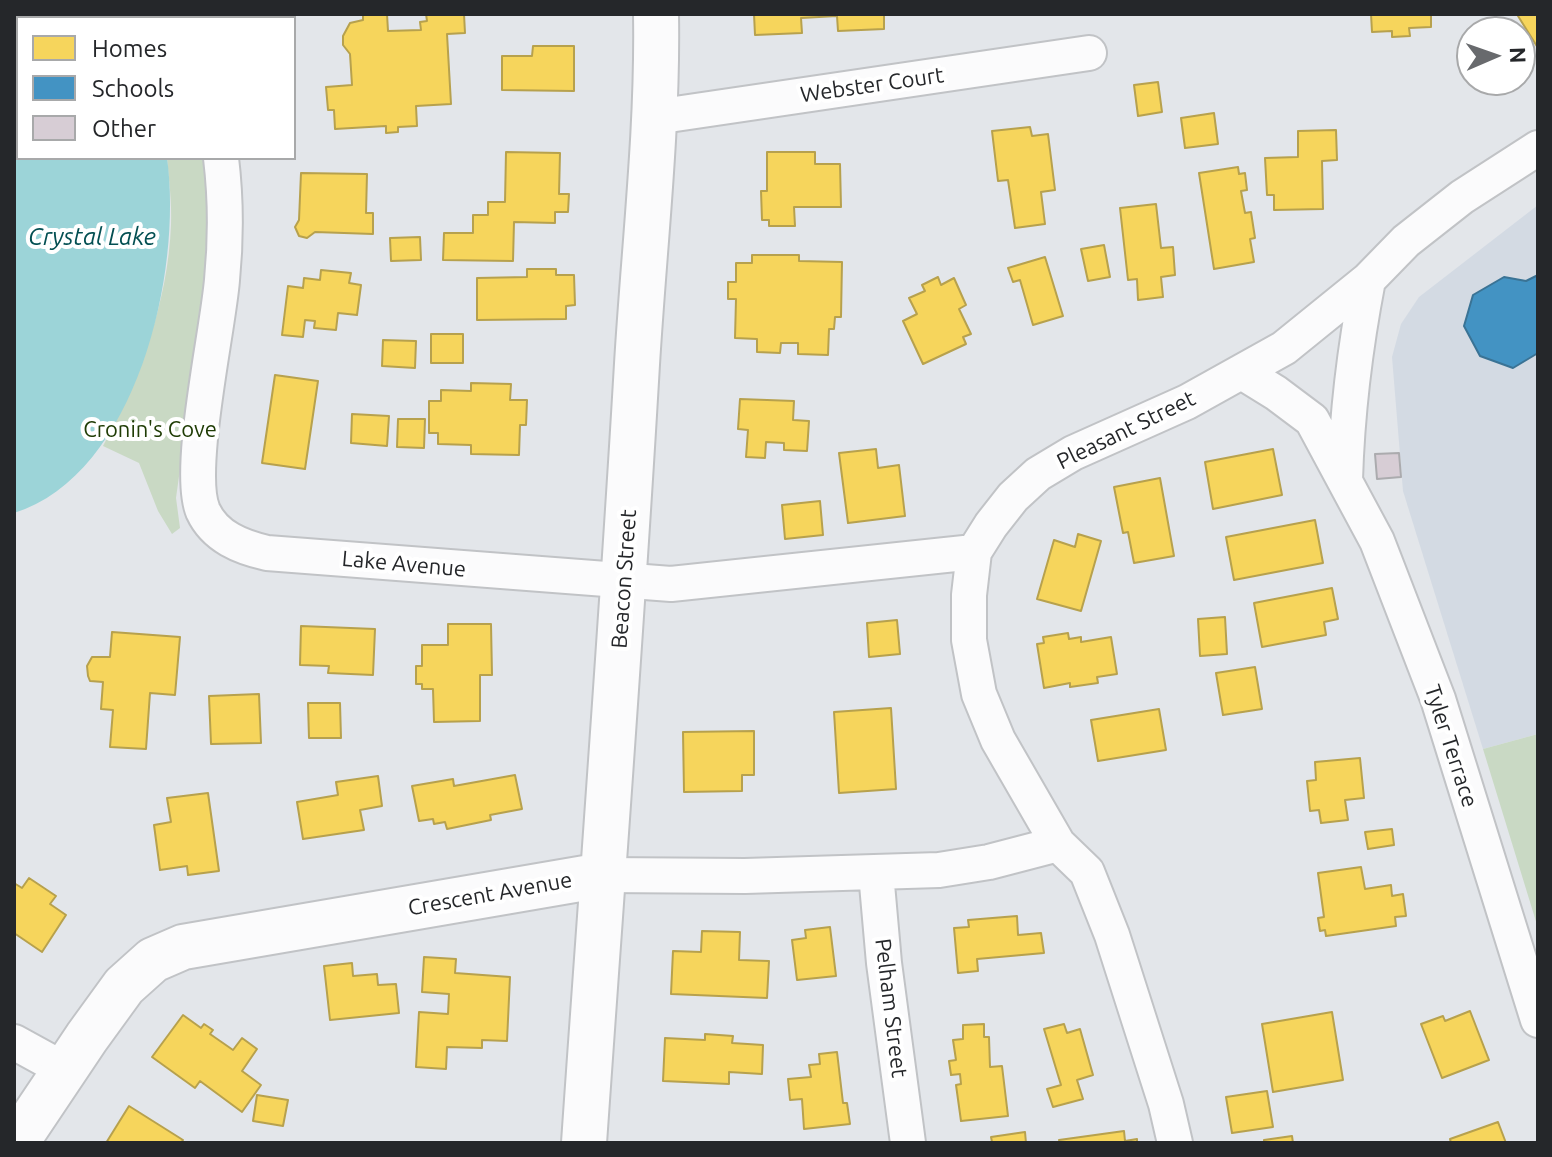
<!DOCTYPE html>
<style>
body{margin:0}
#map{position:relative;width:1552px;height:1157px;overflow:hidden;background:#e3e6ea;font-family:Ubuntu,sans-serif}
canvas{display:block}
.frame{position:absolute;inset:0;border:16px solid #25272a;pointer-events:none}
.legend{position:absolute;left:16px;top:16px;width:280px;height:144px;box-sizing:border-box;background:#fff;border:2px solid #a8a9aa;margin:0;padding:10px 14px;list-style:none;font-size:24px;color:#25272a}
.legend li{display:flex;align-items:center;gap:16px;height:40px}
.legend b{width:40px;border:2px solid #a8a9aa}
.north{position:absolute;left:1456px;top:16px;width:80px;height:80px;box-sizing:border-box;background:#fff;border:2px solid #a8a9aa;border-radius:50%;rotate:88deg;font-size:22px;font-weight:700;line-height:32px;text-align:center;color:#25272a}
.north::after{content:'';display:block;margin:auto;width:28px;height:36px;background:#686a6d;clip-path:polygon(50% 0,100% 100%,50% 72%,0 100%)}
</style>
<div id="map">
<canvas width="1552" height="1157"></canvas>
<div class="frame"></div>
<ul class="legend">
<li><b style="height:22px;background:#f6d55c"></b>Homes</li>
<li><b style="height:22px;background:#4393c3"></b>Schools</li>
<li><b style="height:22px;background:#d7cdd5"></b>Other</li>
</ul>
<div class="north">N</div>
</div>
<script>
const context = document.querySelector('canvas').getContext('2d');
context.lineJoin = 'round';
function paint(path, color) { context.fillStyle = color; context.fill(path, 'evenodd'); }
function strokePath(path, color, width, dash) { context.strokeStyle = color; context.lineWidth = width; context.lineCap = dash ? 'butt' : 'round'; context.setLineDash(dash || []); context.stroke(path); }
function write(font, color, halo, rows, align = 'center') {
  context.font = font + ' Ubuntu,sans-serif'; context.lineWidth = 8; context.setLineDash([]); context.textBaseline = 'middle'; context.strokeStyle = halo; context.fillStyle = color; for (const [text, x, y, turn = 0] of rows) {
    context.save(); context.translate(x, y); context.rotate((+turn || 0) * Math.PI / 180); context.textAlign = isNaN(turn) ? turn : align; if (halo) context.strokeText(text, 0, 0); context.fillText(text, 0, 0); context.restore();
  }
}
const built = new Path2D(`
 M1538,205v529l-55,15 -80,-258 -11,-134 9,-33 18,-27z`);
const green = new Path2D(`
 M167,158h37c10,114 -12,227 -28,340l4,30 -8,6 -14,-23 -19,-48 -36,-17c36,-68 65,-143 68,-221 1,-22 -2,-45 -4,-67z
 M1538,734v194l-55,-179z`);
const water = new Path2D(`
 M14,14h115l1,4h-112v140h149c16,113 -30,317 -153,355z`);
const homes = new Path2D(`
 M363,14h24l1,17 33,-1 -1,-8 7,-1 -1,-7h38l1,19 -18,1 4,70 -35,2 1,20 -19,1v5l-12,1v-7l-51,3 -1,-19h-6l-2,-23 26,-2 -2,-31 -7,-9v-9l7,-13 13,-3z
 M754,14h130v15l-46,2 -1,-15 -36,2 1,15 -47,2z
 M1371,14h60v13l-22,1 1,8 -18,1v-6l-20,1z
 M1521,14h17v34l-20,-32z
 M533,46h41v45l-72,-1v-34h30z
 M1158,82l4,30 -24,4 -4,-31z
 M1214,113l4,31 -33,4 -4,-30z
 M1030,127l2,9 16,-2 7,56 -14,2 4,32 -30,4 -7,-48 -10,1 -6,-50z
 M1336,130l1,30 -15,1 1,48 -49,1v-15h-7l-2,-37 33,-1v-26z
 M506,152l54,1 -1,41h10l-1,18h-13v11l-41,-1 -1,39 -70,-1 1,-27h29v-18h15v-13h17z
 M767,152h48v12h25l1,43h-47l1,19h-26v-6h-7l-1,-29h6z
 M1238,167l1,7 6,-1 2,17 -6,1 4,22 6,-1 4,26 -5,1 4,23 -40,7 -15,-96z
 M301,173l66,1 -1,39h7v21l-58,-2 -8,6 -8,-2 -4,-9 4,-7z
 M1156,204l5,44 12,-1 2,28 -14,2 2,20 -25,3 -1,-21 -9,1 -8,-72z
 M420,237l1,23 -30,1 -1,-23z
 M1104,245l6,32 -22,4 -7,-32z
 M752,255h47v6l43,1 -1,55h-6l-1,12h-5l-1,26 -30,-1v-11h-17l-1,10 -23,-1v-13l-22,-1 1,-39h-8v-17h8v-19h16z
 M1045,257l18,59 -30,9 -13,-45 -7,2 -5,-14z
 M527,269h29v6h18l1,30 -9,1v13l-89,1v-42l50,-1z
 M321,270l30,3 -2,10 12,2 -4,30 -19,-2 -2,17 -22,-2 1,-7 -10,-1 -2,17 -21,-2 6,-49 15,2 1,-10 16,2z
 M938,277l3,8 13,-7 12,27 -7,4 12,25 -8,3 3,7 -43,20 -20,-43 14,-7 -8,-16 16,-7 -3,-6z
 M431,334h32v29h-32z
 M383,340l33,1 -1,27 -33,-2z
 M275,375l43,6 -13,88 -43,-6z
 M471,383l40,1 -1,16h17l-1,25h-6l-1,30 -48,-1v-9l-33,-1v-11h-9v-32h12v-11l30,1z
 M740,399l54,2 -1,19 16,1 -2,30 -23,-1v-7l-18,-1 -1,16 -19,-1 2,-27 -10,-1z
 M352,414l37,2 -2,30 -36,-3z
 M398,419h27l-1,29 -27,-1z
 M876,449l2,19 21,-3 6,51 -57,7 -9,-70z
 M1273,449l9,46 -69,14 -8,-47z
 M1160,478l14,78 -40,7 -6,-31 -5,1 -9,-46z
 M820,501l3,34 -38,4 -3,-34z
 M1315,520l8,43 -89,17 -8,-43z
 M1078,534l23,7 -20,70 -44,-12 17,-59 21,7z
 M1332,588l6,31 -14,3 2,13 -64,12 -8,-44z
 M1225,617l2,37 -27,2 -2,-37z
 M897,620l3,34 -31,3 -2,-34z
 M448,624h43l1,51h-12v46l-46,1 -1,-33h-11v-5h-6v-18h6v-21h26z
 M301,626l74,3 -2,46 -45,-2 1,-7 -29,-1z
 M112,632l68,5 -5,58 -25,-2 -4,56 -36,-2 3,-37 -12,-1 2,-27 -13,-1 -2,-5 -1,-10 5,-9h18z
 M1068,633l1,6 12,-2v5l30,-5 6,37 -20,3 1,6 -28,4v-4l-26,5 -7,-44 7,-1 -1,-6z
 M1255,667l7,42 -39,6 -7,-42z
 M259,694l2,49 -50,1 -2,-48z
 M308,703h32l1,35h-32z
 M891,708l5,81 -57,4 -5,-81z
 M1159,709l7,41 -68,11 -7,-41z
 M754,731v44h-12v16l-58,1 -1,-60z
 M1360,758l4,40 -19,2 3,20 -27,3 -2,-13 -9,1 -3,-30 9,-1 -1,-18z
 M515,775l7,34 -32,6 1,5 -44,9 -2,-7 -11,2 -1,-5 -14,2 -7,-35 41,-7 1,7z
 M378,776l4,30 -22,4 4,20 -61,9 -6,-37 41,-7 -2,-13z
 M208,793l11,78 -31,4 -1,-9 -27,4 -6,-45 17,-3 -4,-24z
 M1392,829l2,16 -26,4 -3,-17z
 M1361,867l4,22 26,-4 1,11 11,-2 3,22 -11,1 1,9 -70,10 -1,-6 -5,1 -2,-13 6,-1 -6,-44z
 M29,878l27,18 -6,8 16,11 -24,37 -28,-19v-50l8,5z
 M1017,916l1,19 23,-2 3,20 -67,6 1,12 -20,2 -4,-45 15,-1 -1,-7z
 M830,927l6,49 -39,4 -5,-40 14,-2 -1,-8z
 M702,931l38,1 -1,28 30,1 -2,37 -96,-4 2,-43 28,1z
 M424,957l32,2 -1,14 55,4 -3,64 -25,-1v8l-35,-1 -1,22 -30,-2 3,-55 29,2 1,-20 -27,-2z
 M352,963l1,13 24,-2 1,11 18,-1 3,29 -69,7 -6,-54z
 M1470,1011l19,49 -47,18 -21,-54 22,-8 2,5z
 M1332,1012l11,68 -70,12 -11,-68z
 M183,1015l18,13 3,-4 9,6 -3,4 23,16 9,-12 15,11 -15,22 19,14 -19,27 -42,-31 -5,7 -43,-31z
 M984,1024v13h5l1,30 12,-1 6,50 -47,5 -5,-36 5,-1 -1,-10 -9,1 -2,-14 7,-1 -3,-20 10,-1v-14z
 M1064,1024l3,9 13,-4 13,46 -16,5 6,19 -30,8 -6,-18 14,-4 -17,-56z
 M705,1034l28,2 -1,7 31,2 -1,29 -33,-2v12l-66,-3 2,-43 40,2z
 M837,1052l6,51h4l3,21 -46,5 -2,-30 -12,1 -2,-21 23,-2 -2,-12 11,-1 -1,-10z
 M1267,1091l6,36 -41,6 -6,-36z
 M257,1095l31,5 -5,26 -30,-5z
 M129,1106l54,34 -2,3h-75z
 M1498,1122l8,21h-55l-1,-4z
 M1124,1131l1,10 12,-2v4h-77l-1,-3z
 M1025,1132l1,11h-40l6,-1 -1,-5z
 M1292,1136l1,7h-29v-3z`);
const schools = new Path2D(`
 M1538,275v78l-25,15 -33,-12 -16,-30 9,-31 31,-18 22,4z`);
const building = new Path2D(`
 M1399,453l2,24 -24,2 -2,-25z`);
const street = new Path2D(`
 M187,14l2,4
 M655,117l434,-64
 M221,158c5,41 5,81 1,122 -4,50 -36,191 -19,231 12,26 38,36 64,42l404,31 303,-32
 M1242,372l34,21 36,27 65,121 61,158 100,321
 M1345,480c2,-68 10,-133 23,-200
 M876,873l8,90 24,180
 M603,875l142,1 194,-6 50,-8 69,-18
 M14,1042l51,28
 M1175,1143l-9,-39 -54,-169 -25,-63 -29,-28 -60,-104 -19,-46 -10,-54v-45l5,-43 17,-27 22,-28 25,-23 35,-21 114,-51 97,-54 84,-68 38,-39 56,-44 76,-49`);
const secondary = new Path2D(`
 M16,1143l71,-106 37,-51 29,-26 30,-13 420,-72
 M584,1143c18,-260 38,-519 53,-779 7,-117 21,-233 19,-350`);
const streetNames = [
 ["Webster Court",872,85,-8],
 ["Pleasant Street",1126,430,-26],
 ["Lake Avenue",404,564,5],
 ["Beacon Street",624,579,-86],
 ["Tyler Terrace",1451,746,72],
 ["Crescent Avenue",490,894,-10],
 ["Pelham Street",891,1008,83]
];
const parkNames = [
 ["Cronin's Cove",150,430]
];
const waterNames = [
 ["Crystal Lake",92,237]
];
paint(built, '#d3dae3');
paint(green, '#c9d9c4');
paint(water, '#9cd4d8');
paint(homes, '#f6d55c');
strokePath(homes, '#b7a14d', 2);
paint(schools, '#4393c3');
strokePath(schools, '#3a7395', 2);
paint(building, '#d7cdd5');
strokePath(building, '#ababae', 2);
strokePath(street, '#c1c3c6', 38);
strokePath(secondary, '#c1c3c6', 48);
strokePath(street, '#fbfbfc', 34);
strokePath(secondary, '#fbfbfc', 44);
write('22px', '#25272a', '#fff', streetNames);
write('22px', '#203d06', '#fff', parkNames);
write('italic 24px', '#034f52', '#fff', waterNames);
</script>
